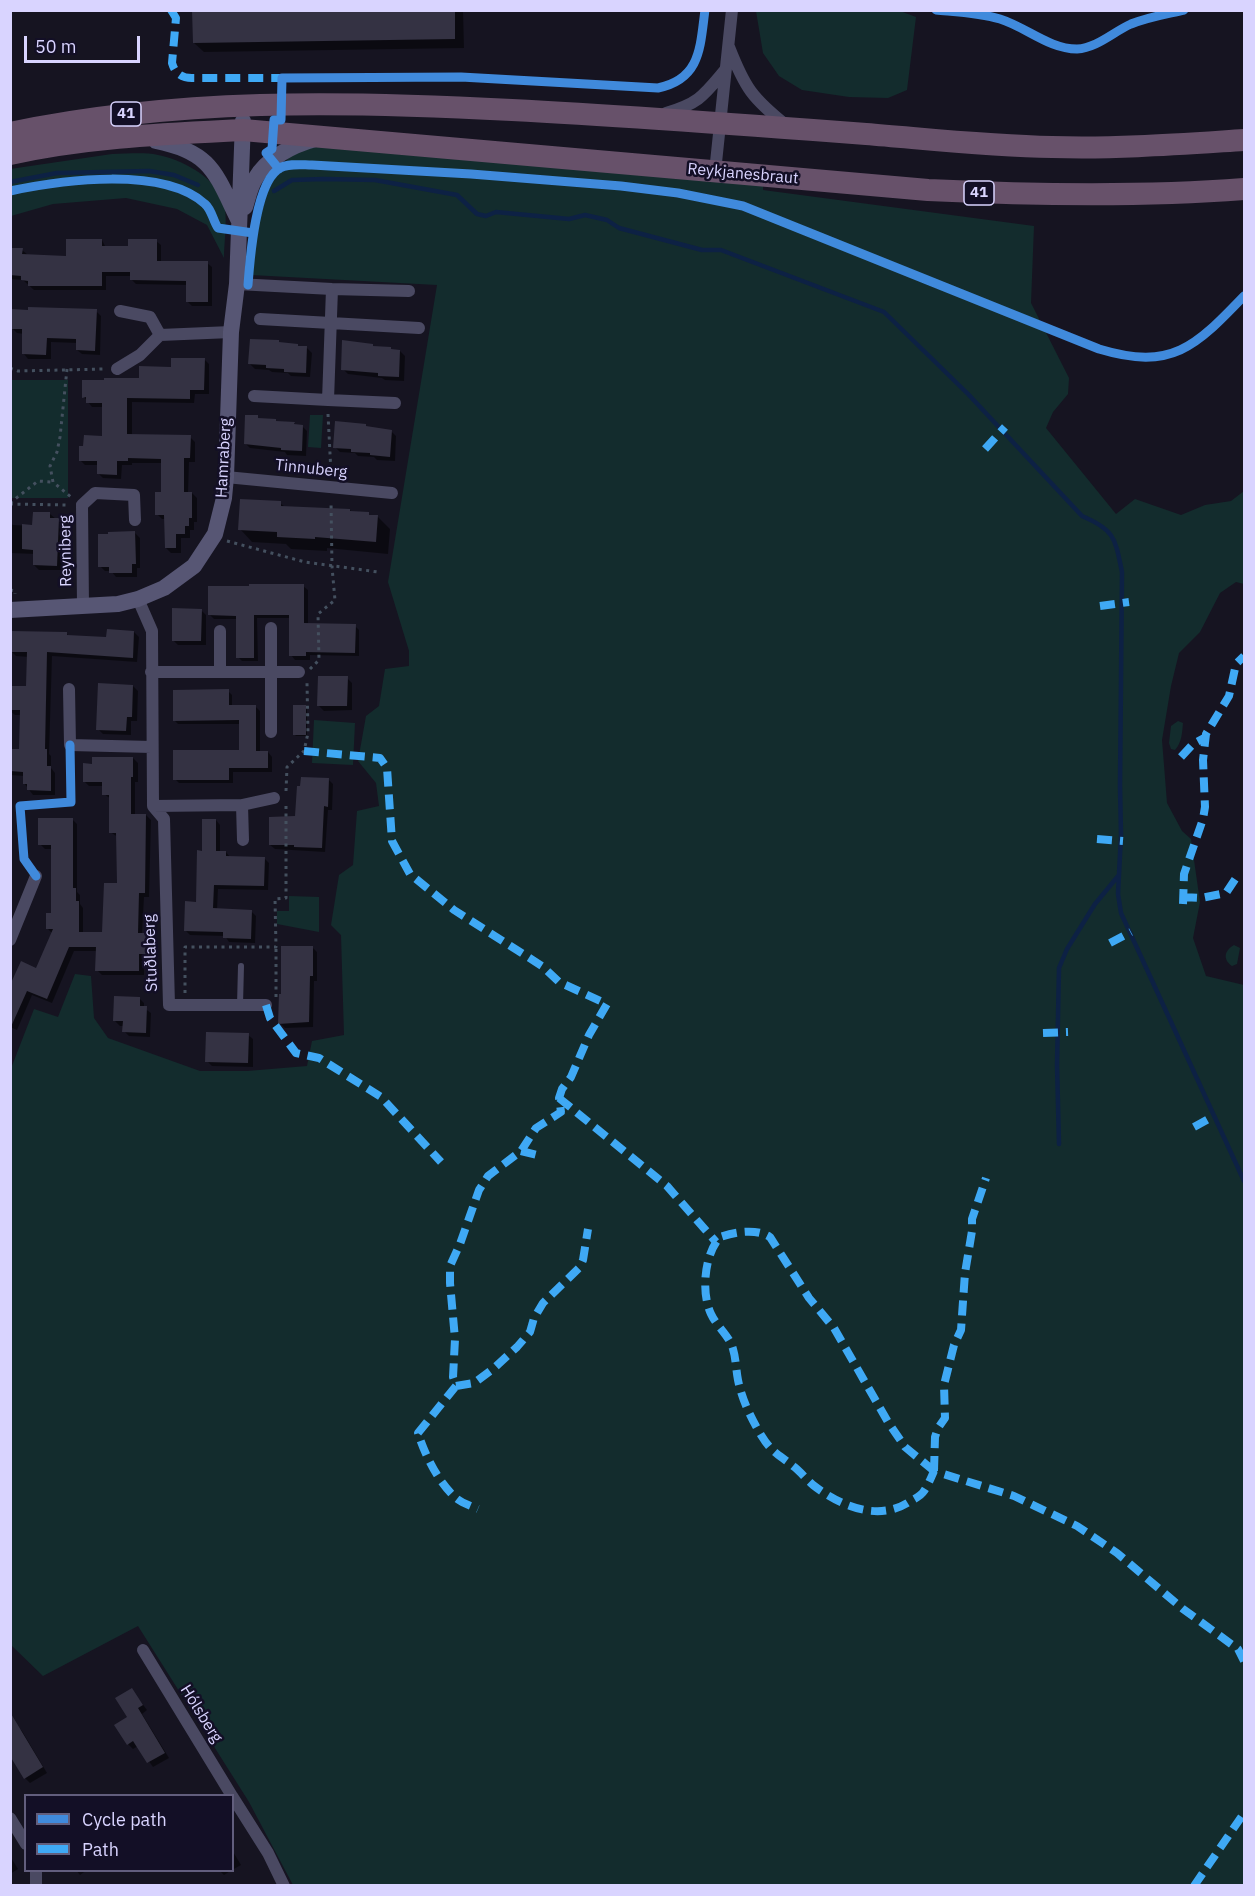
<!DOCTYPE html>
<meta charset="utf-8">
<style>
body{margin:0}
#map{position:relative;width:1255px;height:1896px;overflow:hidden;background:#161421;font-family:"IBM Plex Sans",sans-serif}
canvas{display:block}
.frame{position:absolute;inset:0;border:12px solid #d9d4ff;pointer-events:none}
.legend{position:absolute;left:24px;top:1794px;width:210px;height:78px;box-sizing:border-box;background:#130f26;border:2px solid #625e7d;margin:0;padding:8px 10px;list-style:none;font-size:18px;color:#d9d4ff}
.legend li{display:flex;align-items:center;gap:12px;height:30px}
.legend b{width:30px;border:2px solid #625e7d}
.scale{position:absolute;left:24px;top:36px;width:116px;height:27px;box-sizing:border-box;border:3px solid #d9d4ff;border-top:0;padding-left:8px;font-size:18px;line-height:21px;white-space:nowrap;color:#d9d4ff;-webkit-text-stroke:4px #130f26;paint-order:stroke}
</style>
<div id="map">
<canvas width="1255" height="1896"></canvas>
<div class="frame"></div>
<ul class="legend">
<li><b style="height:8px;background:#408adc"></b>Cycle path</li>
<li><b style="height:8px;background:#3fa9f5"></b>Path</li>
</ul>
<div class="scale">50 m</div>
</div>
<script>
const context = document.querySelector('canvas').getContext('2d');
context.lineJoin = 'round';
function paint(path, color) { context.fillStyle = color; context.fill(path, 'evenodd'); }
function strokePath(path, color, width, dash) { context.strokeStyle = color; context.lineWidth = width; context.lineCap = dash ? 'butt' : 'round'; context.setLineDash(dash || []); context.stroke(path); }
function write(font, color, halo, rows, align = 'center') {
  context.font = font + ' "IBM Plex Sans",sans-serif'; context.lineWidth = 5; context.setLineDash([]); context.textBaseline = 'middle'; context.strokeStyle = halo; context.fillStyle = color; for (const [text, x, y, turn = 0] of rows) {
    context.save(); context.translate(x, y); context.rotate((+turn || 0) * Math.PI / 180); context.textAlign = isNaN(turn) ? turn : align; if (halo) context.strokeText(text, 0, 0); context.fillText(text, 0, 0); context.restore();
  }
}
const green = new Path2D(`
 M900,11l16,6 -9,73 -19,8 -39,-1 -47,-7 -23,-14 -16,-23 -7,-42z
 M322,146l441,36v8l271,36 -3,77 38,75 -1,16 -15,18 -7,16 70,86 19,-15 46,16 24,-10 26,-4 13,-10v93l-8,-2 -16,11 -20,39 -21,21 -8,33 -9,54 5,63 15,28 9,8 9,63 -7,36 13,38 38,9v900h-951l-44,-83 -111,-176 -95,50 -32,-31 -1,-574 24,-62 24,8 17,-43 16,2 3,42 14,20 92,33h47l60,-5 5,-25 32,-6 -3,-100 -10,-10 8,-50 14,-10 4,-54 22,-5 -3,-23 -18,-22 8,-45 13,-10 6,-37 24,-3v-15l-21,-69 49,-297 -186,-10c4,-34 12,-97 40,-119 8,-7 21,-8 31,-10z
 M112,154c15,0 32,-2 46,1 24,5 53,20 64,43 7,14 2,44 2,60l-17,-33 -30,-16 -51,-11 -73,6 -42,12 -1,-47z
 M11,380h57v118h-57z
 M310,415h13l-2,33 -13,-1z
 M314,720l41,3 -2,42 -41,-2z
 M1178,721l5,2c-1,10 -1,19 -8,27l-4,-1 -2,-6 2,-17z
 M289,896l30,1v35l-42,-8v-13h12z
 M1234,945l6,3 -3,16 -5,2c-10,-7 -7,-16 2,-21z`);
const shadow = new Path2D(`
 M194,10h269l1,38 -260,4 -10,-9z
 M102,240l4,8h24l26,-7 5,4v18h46l5,4v39h-20l-5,-5v-16l-51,-1 -5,-5v-3h-25v14h-72l-11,-10 -13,-1v-30l12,1 6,5 39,3z
 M96,311l5,5 -1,39 -18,-1 -5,-4 1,-7 -27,-1v17h-23l-4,-5v-20l-7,-1 -5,-5z
 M279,342l2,2 26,4 5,5 -2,24 -19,-1 -3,-3 -16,-1 -3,-2 -14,-1 -5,-5z
 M372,345l3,3 25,3 5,5 -1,25 -19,-1 -3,-2 -34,-4 -5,-5z
 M204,359l5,5v30h-14l-1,9 -62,-1v34l58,1 5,5v20h-6l-1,31h4l5,5v24h-3v8h-4v8h-9v15h-10l-5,-5v-29h-4l-5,-5 6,-21v-30h-31v2h-10l-1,14 -18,-1 -5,-5 1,-8h-14l-5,-5 23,-23v-30h-11l-8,-10z
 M257,417l3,3h15l2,2 17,1 3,3h5l5,5 -1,25 -19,-1 -2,-3 -35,-4 -5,-5z
 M367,427l24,4 5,5 -1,25 -18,-1 -3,-3 -16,-1 -3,-3 -15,-1 -5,-5z
 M280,503l5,4 65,3 2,2 26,5 12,12 -2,25 -61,-6v3l-36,-2 -5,-5 -34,-2 -12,-13z
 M50,514l13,11 -1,45h-23l-5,-5 1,-11 -25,-1v-30l3,2 21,1z
 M135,533l5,5v30h-3v9h-21l-5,-6h-6l-5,-5z
 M303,586l5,4v35l47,1 4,4v26l-49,-1v5h-15l-4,-5v-37h-34l1,43h-16l-4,-4v-38h-24l-4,-4z
 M201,610l5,5v30h-28l-5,-5z
 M134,632l5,5 -2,25 -85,-6 -3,98 2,2v12l4,5v22h-22l-9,-12v-7l-14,-1v-25h11v-35h-6l-5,-4v-24h18l1,-30 -13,-1 -5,-5 55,-18 3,3 38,3z
 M347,678l5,5v27l-28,1 -5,-5z
 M133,686l5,5 -1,30h-6v14l-28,-1 -5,-5z
 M228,691l4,4v12l23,-1 5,5v41h8l4,5v15h-39v11h-54l-4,-4 66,-27v-28h-63l-4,-4z
 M305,706l2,2v28h-11l-2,-2z
 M133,758l5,5v19h-3v33h11l5,5 -2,77h-5l-2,37h4l5,5v20l-7,-1v17h-42l-5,-5v-19h-23l-22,52 -20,-8 -15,35 -7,-3v-40l27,-17 16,-36 -5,-5 5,-15 -1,-65h-7l-5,-5 32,-25 5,5v68l3,3v9l3,4v26h20l15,-49v-48l-8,-5 1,-33 -7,-5v-8h-15l-5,-5 9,-16z
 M328,779l5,5 -1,26h-4l-3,42 -50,-3 -5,-4 27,-27z
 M216,820l4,5v27h6l4,5 34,1 5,5 -1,27 -50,-1 -1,21 34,1 5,5 -1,27 -26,-1 -4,-6 -35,-1 -4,-4 11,-28 7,-51z
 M312,947l5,5v29h-3l-1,46 -28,1 -5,-5z
 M139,998l5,5v5l7,5 -1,24 -21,-1 -5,-5v-5h-4l-5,-5z
 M248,1035l5,4v28l-41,-1 -5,-5z
 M132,1690l15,20 -5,4 27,44 -16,9 -15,-21 -5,3 -5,-5z
 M17,1726l5,5 25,42 -17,10 -5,-5z
 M232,1850l9,15 -9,5z
 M10,1856l8,13 -8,5z
 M76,1870h11l-7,5z
 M219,1870h13l-8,5z`);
const stream = new Path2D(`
 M10,182l47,-9 92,-2 25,4 24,10
 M274,191l18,-11 32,-1 51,1 82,15 20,19 9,2 10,-4 73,7 16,-4 22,5 12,8 83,22h19l163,62 84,82 114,122c33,14 33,22 40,56l-2,214 1,49 -3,59 3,19 123,268
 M1059,1144l-2,-79 2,-97 8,-19 28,-45 24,-29`);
const building = new Path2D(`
 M192,10h263v29l-262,4z
 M66,239h36v7h26v-7h29v22h51v41h-22v-21l-56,-1v-8h-28v14h-74v-5l-7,-1v-4l-11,-1v-27h13l-1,6 44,2z
 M28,307l69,2 -2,42 -19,-1v-11l-29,-1 -1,17 -24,-1v-25h-11v-20l17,1z
 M250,339l29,1v2l19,2v2h9l-1,27 -22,-1v-3l-18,-1v-3l-18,-1z
 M342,340l31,4v2l18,1v2l9,1 -1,27 -21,-1v-3l-37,-3z
 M171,358h34l-1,32h-14v9l-63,-1v36l64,1 -1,23h-6v34h8v26h-3v8h-4v8h-9v14h-11l-1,-33h-9v-23h6v-33l-33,-1v3h-11v14l-20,-1v-13h-18v-15h4l1,-11 18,1v-33h-16v-6l-4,1v-18h22v-2h35v-12l32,1z
 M245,415h13v3l18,1v2l19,1 -1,2 9,1 -1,26 -21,-1v-2l-37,-4z
 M335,421l31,3v2l26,4 -2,27 -20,-2v-2l-19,-1v-3l-18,-1z
 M240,499l41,2v5l69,3v2l19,1v3h9l-2,27 -61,-5v2l-38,-2v-5l-39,-2z
 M33,512h17v6h9l-2,48 -24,-1v-15l-11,-1v-25l10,1z
 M135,531l1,33h-4v9h-23v-6h-11v-33h10v-2z
 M249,584h55v39l52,1 -1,29 -49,-1v4h-17v-41h-35v43h-18v-42l-28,-1v-29h41z
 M172,608l30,1 -1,32h-29z
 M107,629l27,2 -1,27 -86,-6 -2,97h2v17h4v25l-24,-1v-6h-4v-12l-13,-1v-22h9l1,-39h-10v-24h16l1,-34h-17v-21l57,1v3l39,2z
 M318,676h30l-1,30h-30z
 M98,683l35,2 -1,32h-5l-1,14 -30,-1z
 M229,689v16h27v46h12v17h-39v12h-56v-30h66v-30l-66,1v-31z
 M293,705h13v30h-13z
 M92,757h41v20h-2v37h15l-1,79h-6l-1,40h8v21h-7v17h-44l1,-24h-27l-22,52 -20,-8 -17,38v-44l11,-24 15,7 17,-39h-7v-16h5v-68h-13v-27h35v70h3v13h3v31h23l2,-49h13l-1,-50h-7v-38h-7v-13h-19v-19l9,1z
 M301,777l28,1 -1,29 -4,-1 -2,42 -28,-1v-2h-25v-28l26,-1 2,-30h3z
 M202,819h14v32h10v5l39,1 -1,29 -50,-1 -1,23 39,2 -1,29 -28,-1v-6l-39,-1 1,-30 11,1 1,-52 5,1z
 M281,946h32v30h-3l-1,46 -31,2 1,-30h2z
 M114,996l26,1v9h7l-1,27 -24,-1 1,-11h-10z
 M206,1032l43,1 -1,30 -43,-1z
 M132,1688l11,17 -5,3 27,45 -18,10 -14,-22 -6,4 -13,-20 13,-8 -12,-19z
 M10,1712l33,55 -19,12 -14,-23z`);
const path = new Path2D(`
 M10,368l8,3 86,-2
 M67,369l-7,68 -3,15 -7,14 3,16 18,15
 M328,414l3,59
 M10,503l28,-22 14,1
 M10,504l58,1
 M227,541l78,21 73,10
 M10,590l5,1v3
 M310,669l9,-9 -1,-46 17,-14 -3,-33 -1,-66
 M286,791l1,-24 17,-16 4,-18 -1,-50
 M185,993v-46h91l-1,-48 11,-1v-94
 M276,997v-50`);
const lane = new Path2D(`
 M240,1005l1,-39`);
const street = new Path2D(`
 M729,47c16,41 23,51 58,79
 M666,113c34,-10 38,-18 60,-44
 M715,172l17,-162
 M237,284l95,5 77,2
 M332,289l-4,111 67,3
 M120,311l30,6 10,18
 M260,319l159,9
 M117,369l23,-14 20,-20 71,-3
 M254,396l74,4
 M226,477l166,16
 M138,599l14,32 1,175 11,13 5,186h97
 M83,606l-1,-101 13,-12 39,2 1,25
 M220,631v41
 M151,672h148
 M69,689l1,56 82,2
 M271,732v-104
 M242,805l1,35
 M153,806l89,-1 32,-7
 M10,940l26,-64
 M143,1650l89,146
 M232,1796l36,57 16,33
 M10,1818l16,26
 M36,1886v-16`);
const secondary = new Path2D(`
 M156,141c55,11 59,31 82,78
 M245,207c3,-9 5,-20 10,-28 12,-21 38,-34 60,-40
 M10,610l108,-6 20,-5 26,-11 30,-22 21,-32 9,-36 2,-21 5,-145 6,-48 6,-163`);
const highway = new Path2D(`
 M10,133c167,-35 333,-32 502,-23 118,6 236,15 354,24 62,5 124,12 186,13 64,2 129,-3 192,-7
 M10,154c77,-17 155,-20 233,-24l685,60c105,5 211,7 316,-1`);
const quiet = new Path2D(`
 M171,10l5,8 -4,45c3,10 9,15 20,15h95
 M985,449l20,-22
 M1100,606l29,-4
 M304,751l76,7 7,10 5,73 18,33 44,36 88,56 17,16 48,22 -18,31 -18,42 -9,12 -3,9 2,14 -25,16 -15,23 -33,25 -9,14 -19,54 -10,22v17l5,56 -2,38 3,9 -38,47c7,22 20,49 38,65 6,5 15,8 22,11
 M1181,757l12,-13 13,-7
 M1097,839l26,2
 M1182,897l19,1 25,-5 12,-18
 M1183,904l1,-30 19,-55 2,-12 -2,-47 3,-26 23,-38 7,-32 8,-8
 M1110,943l21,-11
 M266,1005l4,13 26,35 23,5 62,39 60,65
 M1043,1033l25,-1
 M559,1098l108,88 49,56
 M1194,1127l18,-10
 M521,1151l16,4 5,4
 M456,1386l18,-3 19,-14 24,-22 13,-15 4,-14 9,-15 37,-36 3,-7 5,-31
 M934,1471l-29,-24 -17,-25 -54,-94 -25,-30 -39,-61c-14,-9 -35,-5 -50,0 -16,18 -19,56 -9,77 6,13 18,21 22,35 3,10 3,21 5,31 4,20 13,38 23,55 11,18 17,19 32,31 7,5 13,13 20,19 27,21 65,37 96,17 5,-3 12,-6 15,-11 4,-6 7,-13 10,-20l80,25 63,30 40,27 66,56 55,40 6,12
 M934,1471l1,-34 3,-9 7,-10 -1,-33 10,-40 7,-15 4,-57 7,-42v-12l14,-41
 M1194,1886l50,-73`);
const cycleway = new Path2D(`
 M936,10c21,2 44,3 64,9 26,8 49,30 77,30 20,-1 36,-17 54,-25 17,-7 36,-10 53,-14
 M279,169l-13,-16 6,-4 2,-29h7l1,-42 179,-1 197,11c43,-9 42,-41 47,-78
 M10,191c52,-11 153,-25 195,13 7,6 8,17 13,24l35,5
 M248,285c2,-26 7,-103 32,-117 9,-5 22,-3 32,-3l159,9 150,12 57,7 65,13 356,143c73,22 96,-2 145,-53
 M36,876l-12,-17 -4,-53 51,-4 -1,-57`);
const shields = [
 [126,114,30],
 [979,193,30]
];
const shieldNames = [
 ["41",126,114],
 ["41",979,193]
];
const streetNames = [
 ["Reykjanesbraut",743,174,5],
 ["Hamraberg",224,458,-87],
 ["Tinnuberg",311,469,6],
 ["Reyniberg",66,551,-91],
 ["Stuðlaberg",151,953,-92],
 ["Hólsberg",201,1714,58]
];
paint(green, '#132c2d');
paint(shadow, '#0007');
strokePath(stream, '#0d2144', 4.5);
paint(building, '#343243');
strokePath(path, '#44505f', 3, [3, 4.5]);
strokePath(lane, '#4a4962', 6);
strokePath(street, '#4a4962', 12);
strokePath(secondary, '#575674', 16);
strokePath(highway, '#67516a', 22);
strokePath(quiet, '#3fa9f5', 8, [15, 8]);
strokePath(cycleway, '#408adc', 9);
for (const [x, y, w] of shields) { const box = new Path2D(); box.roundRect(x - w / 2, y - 12, w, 24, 4.5); context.fillStyle = '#130f26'; context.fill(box); strokePath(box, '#d9d4ff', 1.5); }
write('bold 15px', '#d9d4ff', null, shieldNames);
write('16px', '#d9d4ff', '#130f26', streetNames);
</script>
